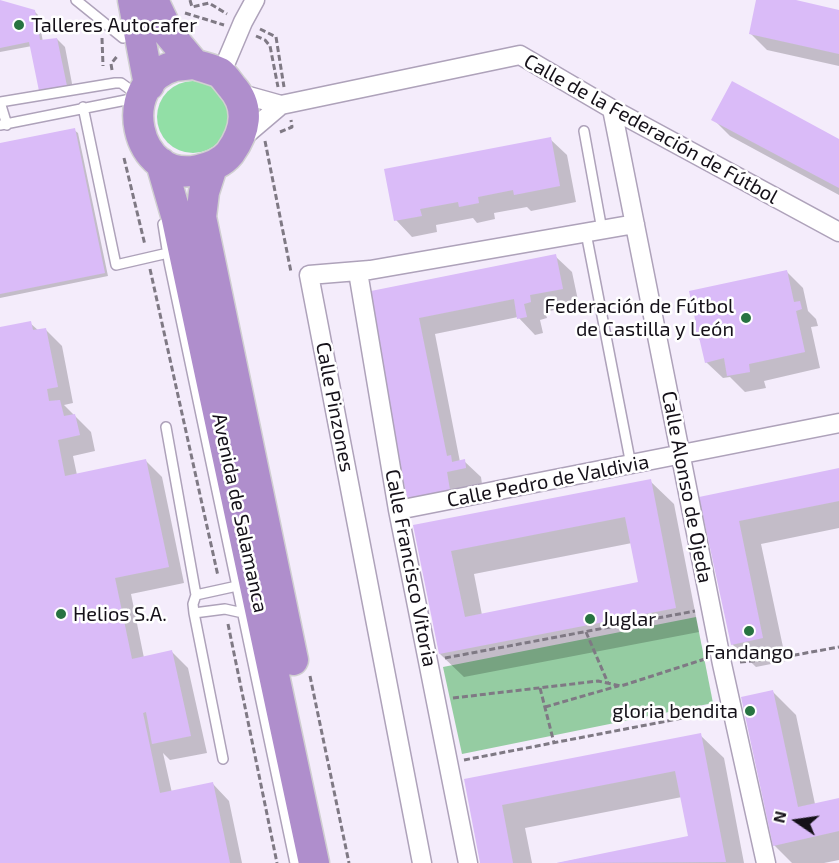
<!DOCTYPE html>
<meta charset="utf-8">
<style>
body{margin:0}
#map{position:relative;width:839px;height:863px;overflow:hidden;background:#f4ecfb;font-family:"Exo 2",sans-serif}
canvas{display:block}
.north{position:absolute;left:767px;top:791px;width:60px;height:60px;-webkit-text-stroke:4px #fff;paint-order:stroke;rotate:283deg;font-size:16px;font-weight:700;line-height:24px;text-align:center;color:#151119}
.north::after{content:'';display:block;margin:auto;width:21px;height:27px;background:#151119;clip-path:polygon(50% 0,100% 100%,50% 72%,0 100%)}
</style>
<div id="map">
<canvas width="839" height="863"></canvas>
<div class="north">N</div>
</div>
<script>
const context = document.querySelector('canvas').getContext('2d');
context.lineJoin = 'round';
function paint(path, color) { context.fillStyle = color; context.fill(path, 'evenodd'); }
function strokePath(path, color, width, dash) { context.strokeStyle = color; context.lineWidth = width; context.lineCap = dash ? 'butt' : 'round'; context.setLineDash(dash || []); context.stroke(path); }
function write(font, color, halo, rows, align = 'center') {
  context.font = font + ' "Exo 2",sans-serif'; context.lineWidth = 5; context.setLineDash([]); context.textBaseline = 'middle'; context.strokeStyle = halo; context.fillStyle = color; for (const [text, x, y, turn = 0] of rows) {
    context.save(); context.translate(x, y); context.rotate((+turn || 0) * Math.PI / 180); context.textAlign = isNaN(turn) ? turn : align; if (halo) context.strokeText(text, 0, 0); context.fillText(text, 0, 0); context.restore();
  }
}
const green = new Path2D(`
 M696,617l17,86 -251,51 -19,-87z`);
const water = new Path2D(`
 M157 117a36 36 0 1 1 72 0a36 36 0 1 1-72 0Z`);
const shadow = new Path2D(`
 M758,0h31l50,11v55l-72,-16 -16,-16z
 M0,2l34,9 4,4 5,27 14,-3 8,8 9,47 -25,4 -9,-8 -8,-44 -32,6z
 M713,119l126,22v54l-109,-59z
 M74,130l4,3 30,143 -108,22v-153z
 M550,139l17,16 9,47 -45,9 -4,-4 -33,6 1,6 -18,4 -4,-5 -37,7 1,7 -25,5 -16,-17z
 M555,256l17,16 7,33 -34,7 2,6 -7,2 3,13 -8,2 -17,-18 -83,17 25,128 4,-1 17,16 1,7 -16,22 -41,8 -16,-17 -41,-204z
 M786,271l17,17 5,23 8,8 2,7 -7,1 9,41 -56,13 2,7 -21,4 -15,-15 -7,1 -17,-16 -5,-21 -8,-8z
 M30,323l9,8 7,-1 16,16 11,57 -9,2 27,27 4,19 -22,5 4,19 68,-15 17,17 22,106 -53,11 13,64 28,-6 16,16 19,85 -37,7 -7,-7 9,40 41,-9 16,17 13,62h-242v-534z
 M839,469v59l-78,16 25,117 -30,6 -24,-23 -31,-146z
 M650,481l24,23 25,128 -235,45 -24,-23 -25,-128zM632,543l8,41 -158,31 -8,-41z
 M773,692l23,23 19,89 24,-5v61l-15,3h-32l-18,-18z
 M700,735l24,23 20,105h-186l132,-26 -8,-40 -157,31 7,35h-50l-16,-83z`);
const building = new Path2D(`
 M0,0l35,10 5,30 17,-2 10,48 -28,5 -10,-49 -29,6z
 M756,0h40l43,10v44l-90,-20z
 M732,81l107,58v49l-128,-68z
 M75,128l30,145 -105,21v-151z
 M551,137l9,49 -46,9 -1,-5 -35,7 1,6 -20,4 -1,-5 -38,7 2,7 -28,5 -10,-52z
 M556,254l7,35 -33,6 1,7 -7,2 3,13 -10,2 -3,-20 -95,19 28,138 4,-1 1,7 13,-3 1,9 -19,4 3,18 -43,8 -41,-206z
 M787,270l7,32 6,-1 2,8 -6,2 9,41 -56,12 1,8 -23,4 -3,-18 -19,5 -7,-30 -6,1 -2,-8 6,-2 -7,-33z
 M31,321l2,9 13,-2 12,59 -11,2 2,12 11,-1 4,16 11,-2 5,21 -22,5 7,36 81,-17 23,108 -54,11 17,81 40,-9 19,86 -39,8 -6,-32 -3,1 17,80 53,-11 17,81h-230v-536z
 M839,468v33l-100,20 24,117 -32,7 -32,-148z
 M651,479l25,129 -237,46 -26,-129zM625,517l13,65 -173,35 -14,-66z
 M773,690l25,117 41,-9v33l-66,15 -32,-149z
 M701,733l25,129 -170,1 132,-27 -13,-65 -173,34 11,58h-33l-16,-84z`);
const path = new Path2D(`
 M190,0l2,7 17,-4 18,11
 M185,13l39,12
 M260,29l16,8 8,50
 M256,36l9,4 5,6 8,41
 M102,38l1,28
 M112,70l-1,-6 7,-9
 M280,132l12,-5 -1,-7
 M265,141l26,131
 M124,158l21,87
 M150,269l68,307
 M228,624l49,239
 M586,632l22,51
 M445,658l250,-47
 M740,662l33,-3 66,-12
 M310,676l39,187
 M540,688l14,55
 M453,698l145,-17 23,5 84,-27
 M545,707l73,-21
 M464,760l250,-48`);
const service = new Path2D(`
 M76,0l47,38
 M0,102l115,-19h6l18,13
 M0,102l7,23
 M83,107l33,158 52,-12
 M0,125l136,-27
 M584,131l18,99
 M163,224l6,38 126,601
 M586,233l45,232
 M166,427l30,168 -3,9 1,9 29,146
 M196,595l41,-9
 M194,613l31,-4 18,4`);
const minor = new Path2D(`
 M221,74l22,-52 12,-22
 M238,93l43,12 239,-50 92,54 227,123
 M612,109l110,555 44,199
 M241,139l40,-34
 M358,272l40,238 70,353
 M398,510l441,-87
 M422,863l-113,-588 61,-5 265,-46`);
const trunk = new Path2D(`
 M133,0l16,85
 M153,0l16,34 25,30
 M194,64c8,3 18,5 26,9 4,3 8,9 12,14 19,21 13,45 -2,66 -8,10 -19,14 -32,17 -64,14 -84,-88 -23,-104 6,-1 13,-1 19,-2z
 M161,163l15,52 138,648
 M212,167l-8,25 -3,25 92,443`);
const markers = [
 [19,25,6,"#287341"],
 [746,318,6,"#287341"],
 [61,614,6,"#287341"],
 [590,619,6,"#287341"],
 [749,631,6,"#287341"],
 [750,711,6,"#287341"]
];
const poiNames = [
 ["Talleres Autocafer",31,25],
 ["Federación de Fútbol",734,306,"right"],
 ["de Castilla y León",734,329,"right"],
 ["Helios S.A.",73,614],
 ["Juglar",602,619],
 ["Fandango",749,652,"center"],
 ["gloria bendita",738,711,"right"]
];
const streetNames = [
 ["Calle de la Federación de Fútbol",651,129,29],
 ["Calle Pinzones",335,407,79],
 ["Calle Pedro de Valdivia",548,481,-11],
 ["Calle Alonso de Ojeda",687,487,79],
 ["Avenida de Salamanca",240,513,78],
 ["Calle Francisco Vitoria",411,568,79]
];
paint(green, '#95cca2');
paint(water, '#92dfa6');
paint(shadow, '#0003');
paint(building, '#dabbf8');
strokePath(service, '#aea2ba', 12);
strokePath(minor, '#aea2ba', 21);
strokePath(trunk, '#d0cfd1', 33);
strokePath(path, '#7f7984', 3, [6, 3]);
strokePath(service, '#fff', 9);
strokePath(minor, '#fff', 18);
strokePath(trunk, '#af8ecc', 30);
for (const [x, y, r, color] of markers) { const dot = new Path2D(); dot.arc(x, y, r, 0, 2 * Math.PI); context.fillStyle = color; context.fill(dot); strokePath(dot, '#fff', 2); }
write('20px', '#151119', '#fff', poiNames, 'left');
write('20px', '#151119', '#fff', streetNames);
</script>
